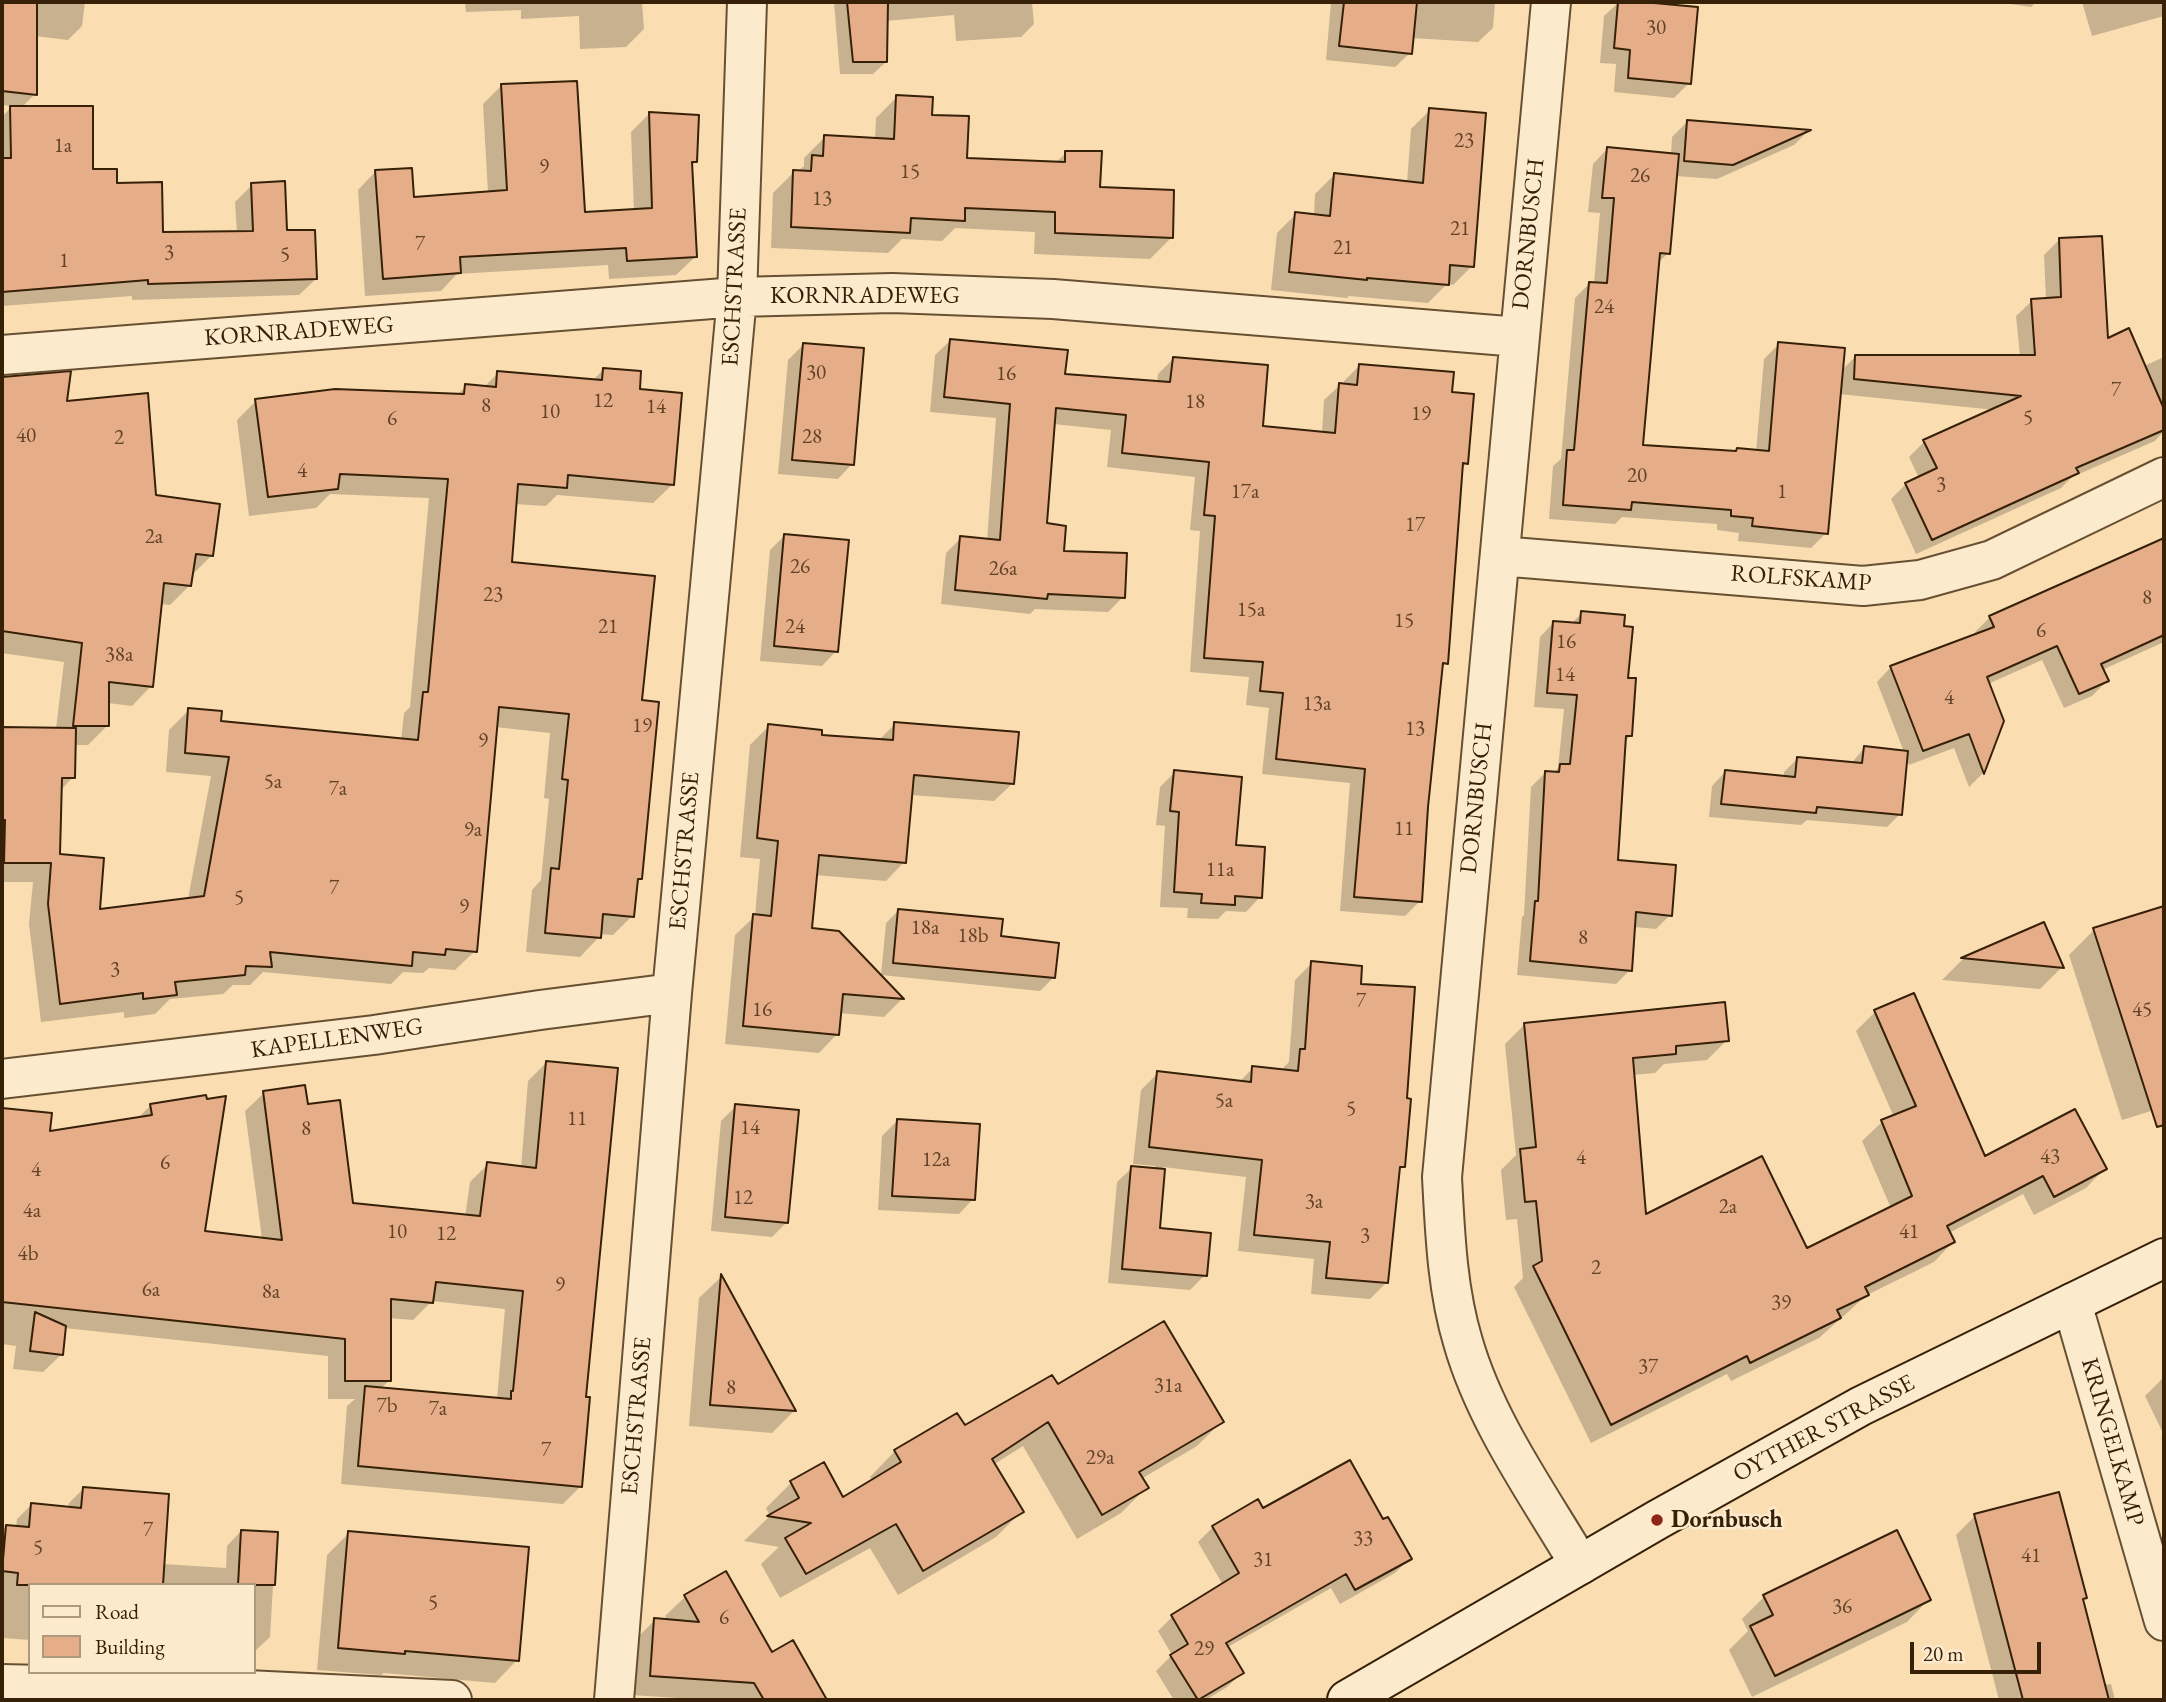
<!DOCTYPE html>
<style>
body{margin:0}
#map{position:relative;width:2166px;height:1702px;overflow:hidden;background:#fadeb2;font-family:"EB Garamond",serif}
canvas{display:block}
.frame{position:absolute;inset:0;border:4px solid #362008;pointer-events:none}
.legend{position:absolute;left:28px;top:1583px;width:228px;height:91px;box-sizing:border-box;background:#fceacd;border:2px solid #ad997e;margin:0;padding:9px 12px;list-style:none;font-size:21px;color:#362008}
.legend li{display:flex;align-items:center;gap:14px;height:35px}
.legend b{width:35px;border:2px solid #ad997e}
.scale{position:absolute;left:1910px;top:1642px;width:131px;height:32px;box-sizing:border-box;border:4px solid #362008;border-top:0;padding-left:9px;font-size:21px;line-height:24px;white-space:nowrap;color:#362008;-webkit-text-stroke:5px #fceacd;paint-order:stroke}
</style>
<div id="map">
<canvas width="2166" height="1702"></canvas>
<div class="frame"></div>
<ul class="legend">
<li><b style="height:9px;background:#fceacd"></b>Road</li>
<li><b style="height:19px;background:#e6ad89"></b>Building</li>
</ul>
<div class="scale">20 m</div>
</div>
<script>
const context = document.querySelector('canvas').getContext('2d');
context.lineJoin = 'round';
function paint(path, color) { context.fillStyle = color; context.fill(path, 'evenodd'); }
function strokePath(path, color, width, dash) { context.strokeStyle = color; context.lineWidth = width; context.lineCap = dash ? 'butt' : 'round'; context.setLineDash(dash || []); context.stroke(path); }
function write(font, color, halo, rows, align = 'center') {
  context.font = font + ' "EB Garamond",serif'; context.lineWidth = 5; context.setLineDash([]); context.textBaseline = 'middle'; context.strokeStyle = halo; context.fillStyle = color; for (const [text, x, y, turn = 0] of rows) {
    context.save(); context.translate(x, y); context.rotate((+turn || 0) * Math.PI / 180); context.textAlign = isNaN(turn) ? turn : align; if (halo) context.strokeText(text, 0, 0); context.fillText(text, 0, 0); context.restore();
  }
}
const shadow = new Path2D(`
 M2,2h83l-3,24 -14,14 -33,-4v58l-14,14 70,63 24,14 46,49 76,-1 -2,-31 17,-17 64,94 -17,16 -167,5v-4l-130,10v-189l10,-11 -10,-1z
 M465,2h177l2,27 -18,18 -46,2 -1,-33 -58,3v-9l-55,2z
 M834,2h198l2,22 -13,13 -65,4 -2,-26 -68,6v41l-13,12h-33z
 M1331,2h164l-2,26 -15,14 -67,-4 -1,15 -15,14 -69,-7z
 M1619,2l77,6 -7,75 -15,15 -60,-6 2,-28 -16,-1 4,-47z
 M1997,2h39l-5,5z
 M2082,2h82v14l-72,20z
 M501,86l82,128 51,-3 -3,-79 18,-18 47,47 -5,5 4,91 -19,18 -67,4 -1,-14 -151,9 -16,17 -76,5 -7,-106 18,-19 37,28 75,-6 -5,-89z
 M897,97l33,20 36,43 89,3 11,-10 32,36 73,49 -21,21 -116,-5 1,-22 -80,-4 -13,13 -40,-2 -14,14 -117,-5 2,-55 21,-21h3l7,-6v-8l21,-21 50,3 1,-22z
 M1430,110l42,156 -19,19 -6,-1 -19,19 -79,-7 -2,2 -76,-8 6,-57 19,-19 18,2 1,-22 19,-19 73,8 4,-54z
 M1687,122l120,10 -13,13 -77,34 -42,-3 -7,77 -11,11 -16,183 93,6 22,-1 8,-93 15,-15 62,27 15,-15h164l-4,-40 16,-15 14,-1 -2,-45 15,-15 47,100 38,26 20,-9v74l-9,10 -83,36 -11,11 -145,66 -25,-55 15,-15 13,-6 -10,-21 15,-15 71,-32 -156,-16 -13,139 -15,15 -73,-7 1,-8 -22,-3v-6l-95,-7 -7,7 -66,-5 4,-53 8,-7 14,-161 15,-15 4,1 6,-71 -12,-1 5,-48 14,-15 64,6 1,-18z
 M951,340l113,36 93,7 1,-9 15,-15 88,69 61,5 2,-33 16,-15h4v-4l15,-15 92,27 16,70 -6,6 -15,194 -5,6 -15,138 -6,94 -15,15 -65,-5 10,-128 -88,-9 7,-66 -23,-3 3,-28 -59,-5 10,-141 -10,-1 5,-53 -88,-10 4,-37 -58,-6 -8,101 17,28 61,44 -15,15 -73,-3 -5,5 -89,-10 5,-51 15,-15 26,2 9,-122 -66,-6 5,-57z
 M803,345l49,119 -14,15 -60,-5 10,-114z
 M603,370l35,21 35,93 -20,19 -96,-8 -11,11 -32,-2 -4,60 131,138v176l-6,5 -3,33 -19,19 -14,-1v3l-19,20 -54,-5 6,-62 9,-10 8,-81 -5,-1 6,-65 -55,-6 -20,224 -20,19 -26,-2 -6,5 -20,-1 -12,12 -128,-12 -13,13h-17l-10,9 -53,5 -15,15 -31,4v-6l-83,10 -12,-98 4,-42h-31v-154l54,1 8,-67 -62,-9v-274l65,10 -2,14 146,153 -20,20 -1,9 -20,20 -10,-1 -9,82 -19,20 -24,-3v22l-20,20h-14l-1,32 -13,14 -2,64 40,56 90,-12 23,-123 -45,-4 3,-42 20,-20 30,13 182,17 3,-27 6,-6 19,-209 -99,-4 -14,14 -67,8 -12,-96 19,-19 200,-5 10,-10 18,1 14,-14 94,8z
 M785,535l51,116 -14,15 -62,-5 10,-111z
 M2164,540v102l-62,28 5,11 -15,15 -28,12 -22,-48 -54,24 14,37 -19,52 -14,14 -15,-39 -45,17 -3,-7 -6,56 -13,13 -80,-7 -6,5 -92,-8 3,-31 13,-14 59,6v-6l14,-14 53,6 13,-16 40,4 -27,-70 14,-15 85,-32 -1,-3 15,-15z
 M1582,613l45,66 3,57 -6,6 -8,119 54,54 -14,14 -22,-2 -4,43 -14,14 -99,-9 5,-58 2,-2 7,-128 14,-14h8l5,-5 6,-59 -30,-2 6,-70 14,-15 17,2z
 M895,724l118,59 -19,18 -83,-6 -7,67 -18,19 -71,-6 -5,55 28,3 64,66 -18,18 -45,-4 -2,21 -18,19 -94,-9 10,-109 20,-19 5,-57 -20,-2 10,-112 19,-19 51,10 59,4z
 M1175,772l59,75 26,50 -14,15 -20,-1 -8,8 -31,-1 1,-10 -28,-1 5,-81 -9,-1 4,-38z
 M2164,907v200l-42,13 -53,-165 25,-25z
 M899,910l100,27 54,41 -13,13 -159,-16 5,-52z
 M2043,924l19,43 -22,22 -98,-9 20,-20z
 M1312,963l47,22 44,181 -5,6 -12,111 -16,16 -59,-5 3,-35 -76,-8 8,-74 -83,-10 -5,62 47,46 -15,15 -82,-7 9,-101 15,-14 23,2v-4l-22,-2 8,-74 17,-17 81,9 14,-14 30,3 1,-4 5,-5 6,-82z
 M1875,1012l109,147 121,9 -19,20 -52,27 -11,-21 -74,39 4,9 -19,20 -67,33 -48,43 -88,43 -4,-7 -136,69 -77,-156 9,-9 -6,-59 -11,1 -5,-50 15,-15 -11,-111 20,-20 202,16 -20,20 -43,4 -9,9 -23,2 13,141 161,34 85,-42 -29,-67 20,-19 12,-5 -38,-86z
 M546,1063l38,336 -3,87 -18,18 -222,-20 6,-78 8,-7h-27v-43l-264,-28 -2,26 -19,18 -30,-3 3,-23 -14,-2v-229l5,41 130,-37 14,-14 52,128 59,6 -17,-128 19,-18 43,13 45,99 113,12 5,-35 18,-18 33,4 7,-87zM432,1301l73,8 -8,90 -117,-10 9,-8v-63l24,2z
 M736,1106l51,116 -15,15 -61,-6 10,-110z
 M897,1121l76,78 -14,15 -81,-4 4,-74z
 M721,1277l73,134 -22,22 -83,-7 10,-128z
 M2164,1377v66l-3,-5 3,-3 -19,-39z
 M1057,1386l165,35 -25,25 -56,33 5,9 -25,25 -44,26 -54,-93 -30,19 28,47 -25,25 -98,58 -28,-47 -90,50 -19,-34 18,-17 -35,-6 26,-25 -4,-8 25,-25 32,-19 19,35 31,-18 -3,-4 25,-26 69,-24z
 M83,1489l80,75 63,4 1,-22 14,-15 35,3 -6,103 -16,15v-67h-224v55l-28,-2v-110h14l1,-9 15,-15 36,4 1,-5z
 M1263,1510l119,11 27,38 -14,14 -55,31 -9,-16 -105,60 16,25 -15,14 -21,13h-32l-18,-29 16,-16 -14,-24 14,-14 51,-32 -25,-43 15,-15z
 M1975,1516l106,85 22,84 8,-1 4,16h-116l-43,-165z
 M349,1533l168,127 -22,23 -111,-10 -3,2 -64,-5 10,-115z
 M1896,1533l33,66 -22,23 -155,75 -23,-47 19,-19 -6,-12 22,-22z
 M726,1574l45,81 22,-13 32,58h-117l-77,-5 4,-55 20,-20 13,1 -3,-5 20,-19z`);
const building = new Path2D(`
 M2,2h35v93l-35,-4z
 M847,2h41l-1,60h-34z
 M1344,2h73l-5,52 -73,-8z
 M1618,2h25l55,5 -7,77 -63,-6 2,-28 -16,-2z
 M577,81l8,131 67,-4 -3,-96 50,3 -2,47h-5l5,95 -70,4 -1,-13 -166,9 1,16 -78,6 -8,-109 37,-2 2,29 93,-7 -6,-106z
 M896,95l37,2 -1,18 37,1 -2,42 98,4v-11h37l-2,36 74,3 -1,48 -118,-5v-21l-90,-4v13l-54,-3 -1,15 -119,-6 2,-57 18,1 1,-16 11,1 1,-21 70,4z
 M10,106h83v63h24v14l45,-1 1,50 90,-1 -2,-48 34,-2 2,49h28l2,49 -169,5v-4l-146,12v-134h9z
 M1429,108l57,5 -12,154 -24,-2 -1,20 -82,-7v2l-78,-8 6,-60 35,4 4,-43 89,10z
 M1687,120l124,10 -78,35 -49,-4z
 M1607,147l72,7 -9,100 -10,-1 -17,192 93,6 1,-3 32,3 9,-109 67,6 -17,186 -76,-8 1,-8 -22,-2v-6l-99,-8 -1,8 -68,-5 4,-55h7l15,-168 18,1 7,-85h-12z
 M2102,236l6,102 21,-10 35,81v21l-88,38 3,5 -147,67 -27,-57 32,-15 -14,-28 98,-44 -167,-17 1,-24h180l-4,-56 30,-2 -2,-59z
 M950,339l118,11 -3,24 105,8 3,-25 95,8 -5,61 72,7 4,-50 18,2 2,-21 95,8 -2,20 22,2 -6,70 -5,-1 -15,201 -5,-1 -15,144 -6,95 -68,-5 11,-128 -89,-10 7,-66 -23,-2 3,-29 -59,-4 11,-142 -11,-1 5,-53 -87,-9 4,-38 -70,-7 -9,115 19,3 -2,25 63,2 -2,45 -77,-4 -1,5 -92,-9 5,-54 40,4 10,-136 -66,-7z
 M803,343l61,5 -10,117 -62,-5z
 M603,368l38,3 -1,18 42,4 -8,92 -106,-10 -1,13 -49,-4 -6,78 143,14 -13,124 17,2 -17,177h-4l-4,38 -31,-3 -2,24 -56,-5 6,-65 8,1 9,-89 -6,-1 7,-65 -70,-7 -22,245 -31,-3 -1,6 -32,-3 -1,14 -142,-14 2,15 -26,-1 -1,9 -70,7 2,13 -34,4v-6l-83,11 -12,-100 3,-41h-47l1,-43h-3v-93l74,1 -1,50h-13l-2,76 44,4 -4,51 104,-13 25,-139 -44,-4 3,-45 34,3 -1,10 197,19 5,-48h5l20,-213 -108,-5 -2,15 -70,8 -13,-98 80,-10 129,5 1,-10 31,3 1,-16 105,9z
 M71,371l-4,30 81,-8 8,102 64,9 -7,52 -17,-2 -5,32 -27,-3 -11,104 -44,-5v44h-36l9,-83 -80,-12v-254z
 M784,534l65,6 -11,112 -64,-6z
 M2164,538v97l-63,29 8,17 -30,13 -22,-48 -70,31 17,44 -20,53 -15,-40 -46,17 -33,-85 104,-39 -5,-11z
 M1581,611l44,4 -1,11 9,1 -5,51h8l-4,58h-6l-8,124 58,5 -4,51 -36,-4 -4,59 -102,-10 5,-60h3l7,-130 14,1 1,-8h10l7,-69 -30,-2 6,-72 27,2z
 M894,722l125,10 -5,52 -100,-9 -8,88 -87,-8 -7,73 27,3 65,68 -61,-5 -4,41 -96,-9 10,-112 18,2 7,-75 -21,-3 11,-114 54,6v5l71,5z
 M1864,746l44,5 -6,64 -85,-8 -1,6 -95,-9 4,-34 70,7 2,-20 65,6z
 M1174,770l68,7 -6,68 29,2 -3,51 -27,-2v9l-34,-2 1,-9 -28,-2 5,-80 -9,-1z
 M2164,906v219l-7,2 -64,-199z
 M898,909l105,10 -2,17 58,7 -4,35 -162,-15z
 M2044,922l20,46 -103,-10z
 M1311,961l51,5 -1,18 54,3 -8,111 4,1 -6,68h-5l-12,116 -62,-5 4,-36 -76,-7 8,-75 -113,-13 8,-76 94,11 1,-16 46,5 2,-22h5z
 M1914,993l71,163 90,-47 32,60 -53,28 -11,-21 -96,50 8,16 -90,45 4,8 -32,15 4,8 -91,45 -3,-7 -136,69 -78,-159 9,-5 -6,-60 -11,1 -5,-53 16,-2 -12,-124 201,-21 4,39 -53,5v8l-43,4 13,156 116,-58 45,92 105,-52 -31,-76 35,-14 -42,-96z
 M546,1061l72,7 -32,329h4l-8,90 -224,-21 7,-80 146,13v-8h2l10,-100 -87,-9 -3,21 -42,-4v82h-46v-42l-343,-37v-194l50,5 -2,18 102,-16 -2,-11 56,-9 1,4 19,-3 -21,135 77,9 -19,-149 42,-6 3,19 32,-4 13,103 127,13 7,-54 49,6z
 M735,1104l64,6 -11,113 -63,-6z
 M897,1119l83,5 -5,76 -83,-4z
 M1131,1166l34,3 -5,59 51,5 -4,43 -85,-7z
 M721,1274l75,137 -86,-6z
 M35,1312l31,14 -3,29 -33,-4z
 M1164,1321l60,101 -85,50 10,16 -47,27 -54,-93 -56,37 32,53 -101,59 -27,-47 -90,50 -21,-36 26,-15 -44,-7 32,-18 -9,-17 34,-19 19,35 58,-35 -7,-12 63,-37 8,12 87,-50 6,9z
 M1350,1460l33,59 5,-2 24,42 -57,31 -9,-16 -120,69 18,30 -46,27 -28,-45 18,-11 -17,-29 68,-42 -27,-47 46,-27 5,9z
 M83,1487l86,7 -6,91h-146l1,-12 -16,-2 4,-46 23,2 2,-24 50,5z
 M2059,1492l28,106 -4,1 26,101h-86l-49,-186z
 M241,1530l37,2 -3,53h-37z
 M1897,1530l34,70 -156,76 -25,-50 23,-11 -10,-20z
 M348,1531l181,16 -10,114 -114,-10v3l-67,-6z
 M726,1571l46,81 21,-12 34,60h-63l-10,-17 -104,-7 4,-58 45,4 -15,-27z`);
const minor = new Path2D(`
 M1551,2l-109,1175c3,56 5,112 21,165 23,80 75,152 117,223
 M2,355l735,-58 155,-4 161,6 466,38
 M1500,556l363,30 57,-6 72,-20 172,-83
 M2,1079l372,-44 166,-25 132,-17
 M2072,1303l92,318
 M2,1684l245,6 205,10
 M614,1700l58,-707 65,-696 10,-295`);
const secondary = new Path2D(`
 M1347,1700l310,-180 204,-114 303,-148`);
const markers = [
 [1657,1520,7,"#8f2418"]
];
const numberNames = [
 ["30",1656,28],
 ["23",1464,141],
 ["1a",63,146],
 ["9",544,167],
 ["15",910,172],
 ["26",1640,176],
 ["13",822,199],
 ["21",1460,229],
 ["7",420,244],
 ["21",1343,248],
 ["3",169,253],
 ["5",285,255],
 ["1",64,261],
 ["24",1604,307],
 ["30",816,373],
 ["16",1006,374],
 ["7",2116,390],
 ["12",603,401],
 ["18",1195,402],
 ["8",486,406],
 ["14",656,407],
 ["10",550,412],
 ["19",1421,414],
 ["5",2028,418],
 ["6",392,419],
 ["40",26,436],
 ["28",812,437],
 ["2",119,438],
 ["4",302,471],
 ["20",1637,476],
 ["3",1941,485],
 ["17a",1245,492],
 ["1",1782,492],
 ["17",1415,525],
 ["2a",154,537],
 ["26",800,567],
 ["26a",1003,569],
 ["23",493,595],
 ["8",2147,598],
 ["15a",1251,610],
 ["15",1404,621],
 ["21",608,627],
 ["24",795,627],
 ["6",2041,631],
 ["16",1566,642],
 ["38a",119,655],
 ["14",1565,675],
 ["4",1949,698],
 ["13a",1317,704],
 ["19",642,726],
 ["13",1415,729],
 ["9",483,741],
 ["5a",273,782],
 ["7a",338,789],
 ["11",1404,829],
 ["9a",473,830],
 ["11a",1220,870],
 ["7",334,888],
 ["5",239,898],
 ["9",464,907],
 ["18a",925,928],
 ["18b",973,936],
 ["8",1583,938],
 ["3",115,970],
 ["7",1361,1001],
 ["16",762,1010],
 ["45",2142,1010],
 ["5a",1224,1101],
 ["5",1351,1109],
 ["11",577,1119],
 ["14",750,1128],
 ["8",306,1129],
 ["43",2050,1157],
 ["4",1581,1158],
 ["12a",936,1160],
 ["6",165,1163],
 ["4",36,1170],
 ["12",743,1198],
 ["3a",1314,1202],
 ["2a",1728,1207],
 ["4a",32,1211],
 ["10",397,1232],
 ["41",1909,1232],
 ["12",446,1234],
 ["3",1365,1236],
 ["4b",28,1254],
 ["2",1596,1268],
 ["9",560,1285],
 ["6a",151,1290],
 ["8a",271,1292],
 ["39",1781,1303],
 ["37",1648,1367],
 ["31a",1168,1386],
 ["8",731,1388],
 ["7b",387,1406],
 ["7a",438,1409],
 ["7",546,1450],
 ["29a",1100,1458],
 ["7",148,1530],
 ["33",1363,1539],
 ["5",38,1548],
 ["41",2031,1556],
 ["31",1263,1560],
 ["5",433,1603],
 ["36",1842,1607],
 ["6",724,1618],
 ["29",1204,1649]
];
const streetNames = [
 ["DORNBUSCH",1529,234,-84],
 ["ESCHSTRASSE",735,287,-87],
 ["KORNRADEWEG",865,296],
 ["KORNRADEWEG",299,332,-4],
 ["ROLFSKAMP",1801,579,4],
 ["DORNBUSCH",1477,798,-84],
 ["ESCHSTRASSE",685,851,-85],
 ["KAPELLENWEG",337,1039,-8],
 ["ESCHSTRASSE",637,1416,-85],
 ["OYTHER STRASSE",1824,1429,-28],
 ["KRINGELKAMP",2112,1442,74]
];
const poiNames = [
 ["Dornbusch",1671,1520]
];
paint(shadow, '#0003');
paint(building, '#e6ad89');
strokePath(building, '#362008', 2);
strokePath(minor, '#675032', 42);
strokePath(secondary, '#362008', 42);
strokePath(minor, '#fceacd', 38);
strokePath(secondary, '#fceacd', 38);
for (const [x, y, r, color] of markers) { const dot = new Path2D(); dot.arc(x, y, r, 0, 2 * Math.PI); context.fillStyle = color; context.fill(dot); strokePath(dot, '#fceacd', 2.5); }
write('21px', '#624328', null, numberNames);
write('24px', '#362008', '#fceacd', streetNames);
write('bold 24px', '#362008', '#fceacd', poiNames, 'left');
</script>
